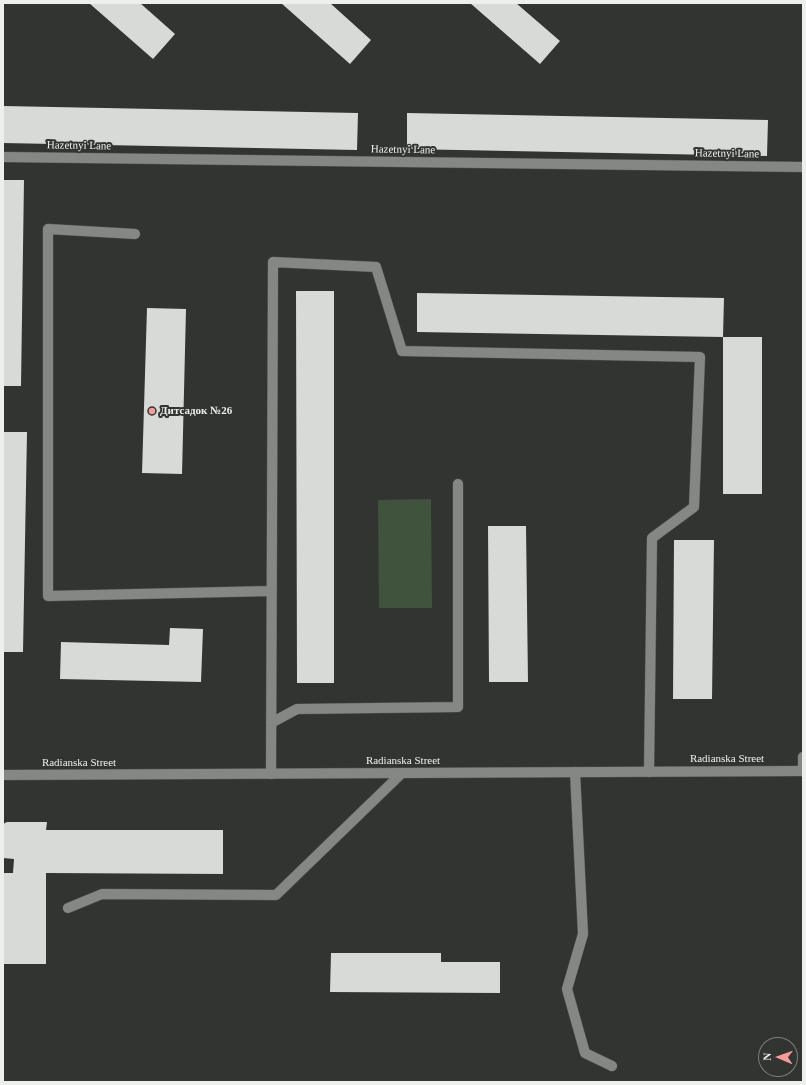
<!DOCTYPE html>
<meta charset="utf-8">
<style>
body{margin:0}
#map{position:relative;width:806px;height:1085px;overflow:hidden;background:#323431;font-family:"Times New Roman",serif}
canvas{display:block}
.frame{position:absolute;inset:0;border:4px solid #edefed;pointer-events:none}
.north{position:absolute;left:758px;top:1037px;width:40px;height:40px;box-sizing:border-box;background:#323431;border:1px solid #7d7f7c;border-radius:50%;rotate:272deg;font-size:11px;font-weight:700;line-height:16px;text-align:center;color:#edefed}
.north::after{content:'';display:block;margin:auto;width:14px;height:18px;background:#f59b9c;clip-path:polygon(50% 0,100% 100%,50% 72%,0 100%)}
</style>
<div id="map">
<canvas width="806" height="1085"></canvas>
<div class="frame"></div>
<div class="north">N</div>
</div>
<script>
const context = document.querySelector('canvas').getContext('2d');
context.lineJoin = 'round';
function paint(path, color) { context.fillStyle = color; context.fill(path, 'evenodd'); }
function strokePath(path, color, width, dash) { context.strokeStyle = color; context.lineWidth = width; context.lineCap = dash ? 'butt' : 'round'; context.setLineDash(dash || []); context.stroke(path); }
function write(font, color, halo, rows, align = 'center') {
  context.font = font + ' "Times New Roman",serif'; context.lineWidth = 4; context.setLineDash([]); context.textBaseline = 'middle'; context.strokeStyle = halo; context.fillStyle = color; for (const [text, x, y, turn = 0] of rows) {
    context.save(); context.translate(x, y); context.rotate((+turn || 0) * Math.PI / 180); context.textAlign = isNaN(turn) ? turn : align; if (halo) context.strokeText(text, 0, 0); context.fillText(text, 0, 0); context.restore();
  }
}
const green = new Path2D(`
 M431,499l1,109h-53l-1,-108z`);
const building = new Path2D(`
 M89,3h51l35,31 -22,25z
 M281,3h49l41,37 -21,24z
 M470,3h46l44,38 -20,23z
 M3,106l355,7 -1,37 -354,-7z
 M407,113l361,7 -1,36 -360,-7z
 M3,180h21l-3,206h-18z
 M296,291h38v392h-37z
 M417,293l307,5 -1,39 -306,-5z
 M147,308l39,1 -4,165 -40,-1z
 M723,337h39v157h-39z
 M3,432h24l-4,220h-20z
 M488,526h38l2,156h-39z
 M674,540h40l-2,159h-39z
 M170,628l33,1 -2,53 -141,-3 1,-37 108,3z
 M7,822h40l-1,8h177v44l-177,-1v91h-43v-91h10l1,-14 -11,-1v-34z
 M331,953h110v9h59v31l-170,-1z`);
const lane = new Path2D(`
 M135,234l-87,-5v367l223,-5
 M271,723l26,-14 161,-2v-223
 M803,771v-14
 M575,772l8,162 -16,55 18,64 27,13
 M271,774l2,-512 103,5 26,84 298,6 -6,150 -42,31 -3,234
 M68,908l34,-14 174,1 126,-122`);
const street = new Path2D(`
 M3,157l800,10
 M3,775l800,-4`);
const markers = [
 [152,411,4,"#f59b9c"]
];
const streetNames = [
 ["Hazetnyi Lane",79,146,1],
 ["Hazetnyi Lane",403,150,1],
 ["Hazetnyi Lane",727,154,1],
 ["Radianska Street",727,759],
 ["Radianska Street",403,761],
 ["Radianska Street",79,763]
];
const poiNames = [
 ["Дитсадок №26",160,411]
];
paint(green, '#3f533d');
paint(building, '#d7dad6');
strokePath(lane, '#505350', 11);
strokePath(street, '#505350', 11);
strokePath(lane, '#848783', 10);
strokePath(street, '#848783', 10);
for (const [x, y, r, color] of markers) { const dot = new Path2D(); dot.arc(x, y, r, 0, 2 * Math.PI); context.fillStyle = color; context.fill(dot); strokePath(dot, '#323431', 1.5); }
write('11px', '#edefed', '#323431', streetNames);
write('bold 11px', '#edefed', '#323431', poiNames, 'left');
</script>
